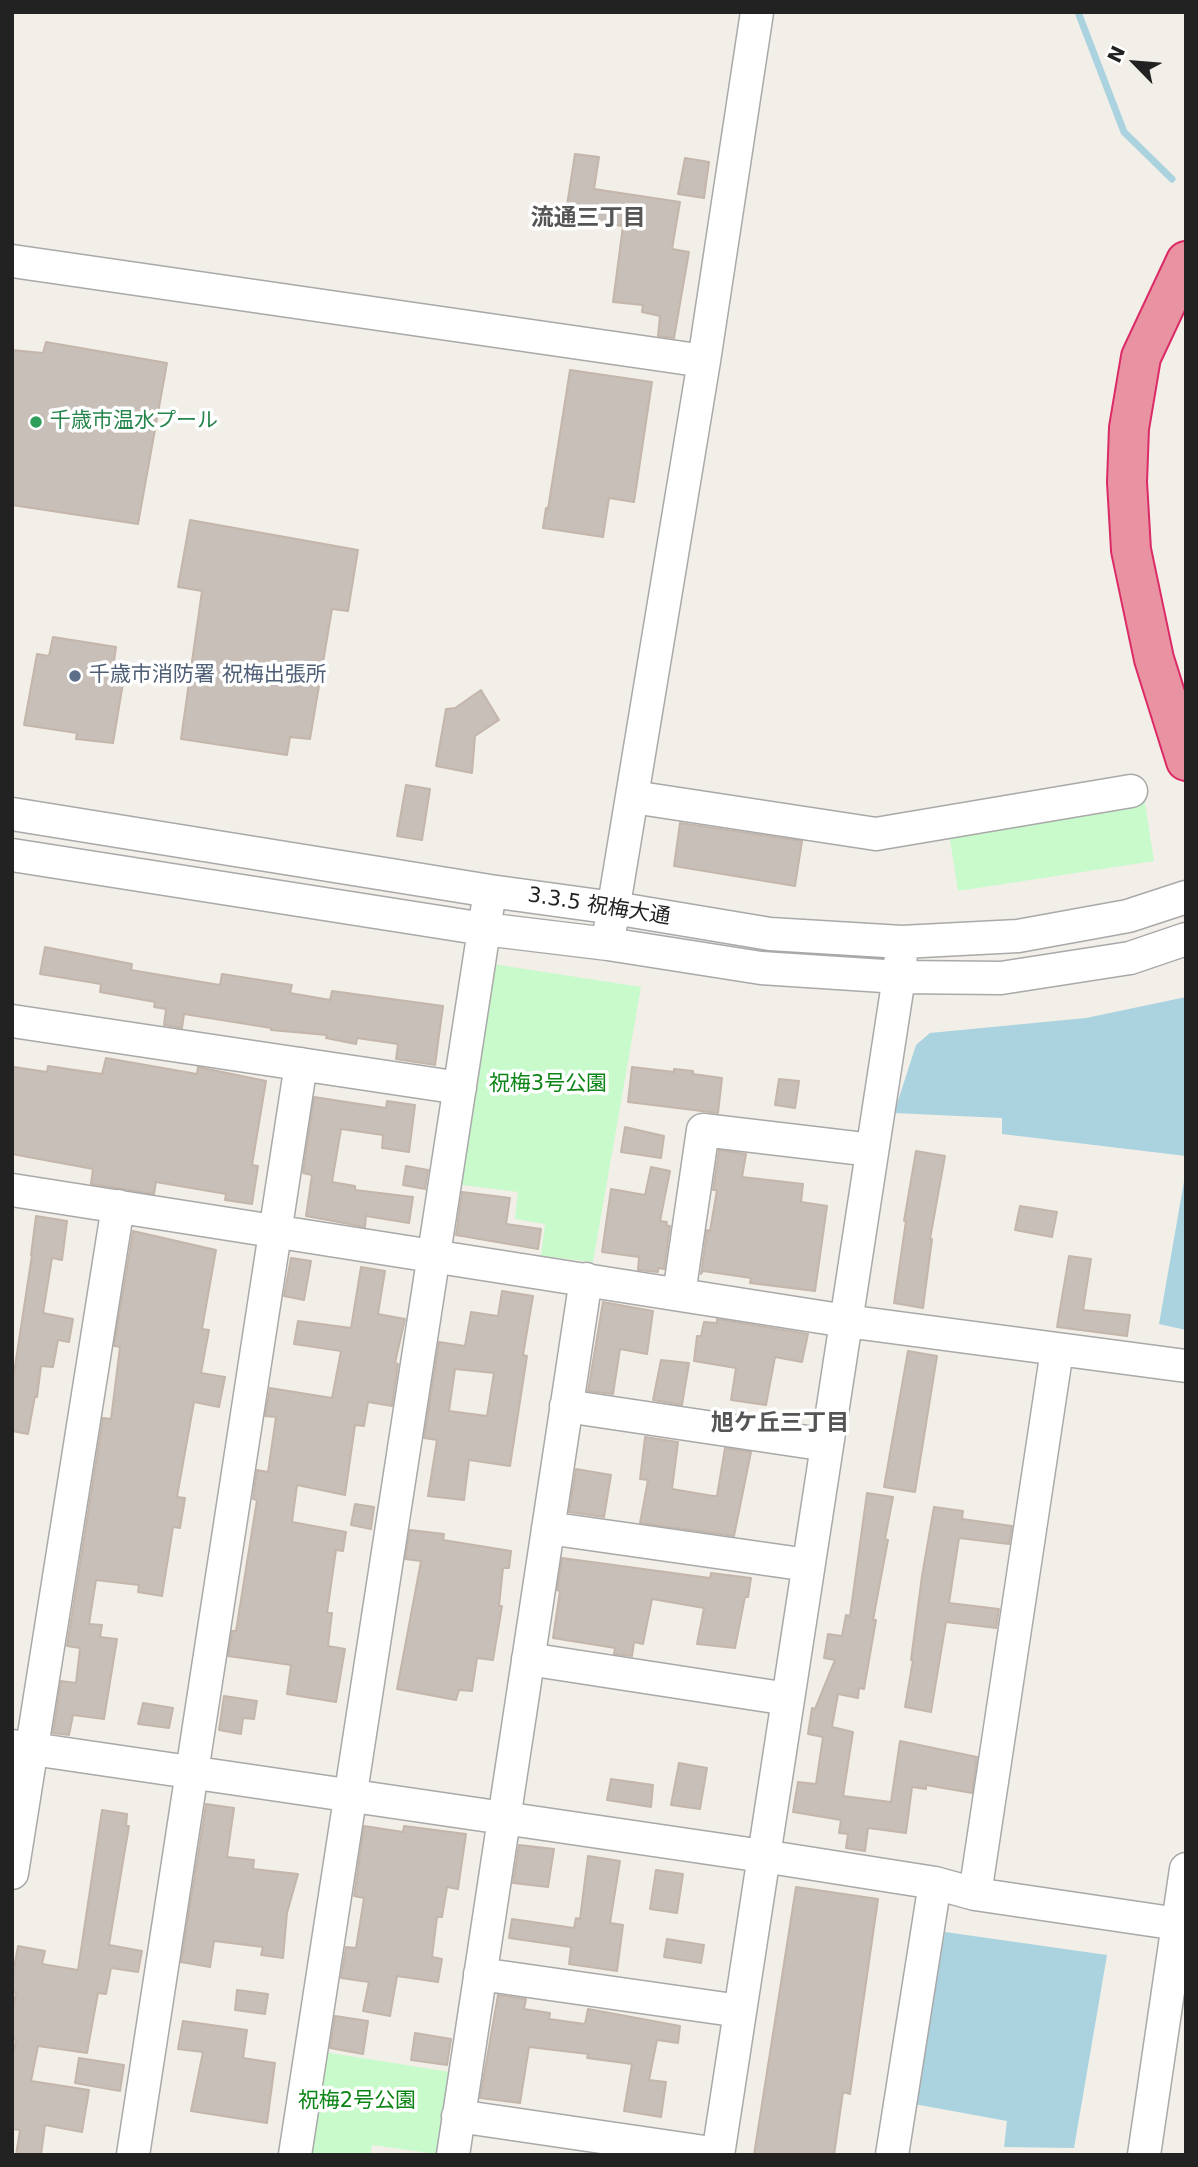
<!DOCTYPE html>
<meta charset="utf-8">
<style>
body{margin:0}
#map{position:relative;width:1198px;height:2167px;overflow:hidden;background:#f2efe9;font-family:"DejaVu Sans",sans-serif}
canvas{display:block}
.frame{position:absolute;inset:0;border:14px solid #222;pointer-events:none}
.north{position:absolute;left:1100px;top:28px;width:70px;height:70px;-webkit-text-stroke:5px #fff;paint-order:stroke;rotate:295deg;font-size:19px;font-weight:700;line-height:28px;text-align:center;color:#222}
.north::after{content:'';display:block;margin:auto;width:24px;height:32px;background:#222;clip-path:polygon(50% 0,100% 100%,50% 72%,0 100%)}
</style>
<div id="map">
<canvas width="1198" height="2167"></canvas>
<div class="frame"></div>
<div class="north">N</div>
</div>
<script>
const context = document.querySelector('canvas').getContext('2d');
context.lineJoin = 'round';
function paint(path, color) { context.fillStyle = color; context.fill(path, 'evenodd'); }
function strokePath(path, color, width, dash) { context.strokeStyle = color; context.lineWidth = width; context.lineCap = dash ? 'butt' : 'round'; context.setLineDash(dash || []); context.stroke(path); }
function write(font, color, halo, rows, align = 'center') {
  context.font = font + ' "DejaVu Sans","Noto Sans JP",sans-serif'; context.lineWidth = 7; context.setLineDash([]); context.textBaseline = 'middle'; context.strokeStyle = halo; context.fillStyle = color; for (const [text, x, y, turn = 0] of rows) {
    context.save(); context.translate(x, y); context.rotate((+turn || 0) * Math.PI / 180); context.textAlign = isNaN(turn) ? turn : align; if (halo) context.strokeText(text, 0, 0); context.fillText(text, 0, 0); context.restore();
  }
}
const park = new Path2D(`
 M1144,797l10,64 -196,30 -10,-64z
 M493,964l148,23 -48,275 -52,-6 4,-32 -30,-5 3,-27 -63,-8z
 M318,2051l132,21 -13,82 -65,-9 -2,10h-66z`);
const water = new Path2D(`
 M1186,997v159l-184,-22v-16l-108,-5 22,-68 14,-12 156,-15z
 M1186,1170v160l-27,-6z
 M945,1932l162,23 -33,193 -70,-1 3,-26 -93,-17z`);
const stream = new Path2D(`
 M1078,12l46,120 48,47`);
const building = new Path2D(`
 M575,154l24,3 -5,32 86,13 -8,47 17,3 -15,86 -16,-2 2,-20 -18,-4 1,-7 -30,-3 10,-76 -58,-8z
 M685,158l24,4 -5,36 -26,-4z
 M46,342l121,21 -29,161 -126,-19v-155l31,3z
 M570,370l82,12 -18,120 -25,-4 -6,39 -60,-9 3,-20 2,1z
 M190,520l168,30 -10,61 -16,-2 -22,130 -20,-2 -3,18 -106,-16 21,-148 -24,-4z
 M53,637l63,10 -4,28 12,2 -11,66 -37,-4 1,-6 -53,-8 13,-71 12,2z
 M481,690l18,30 -24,16 -3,37 -36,-7 10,-57 9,-1z
 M406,785l24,4 -8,51 -25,-4z
 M680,823l122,18 -7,45 -121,-20z
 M45,947l87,17 -1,6 89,15 2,-11 70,11 -2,8 40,7 2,-9 111,15 -8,59 -39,-6 2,-15 -41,-6 -1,6 -30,-6 1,-3 -56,-5v-2l-87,-14 -2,14 -18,-3 2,-16 -12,-2 1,-5 -55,-10 1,-8 -61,-10z
 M106,1058l91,16 1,-7 68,14 -14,84 6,1 -6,38 -27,-4 1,-6 -70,-12 -2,12 -63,-10 2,-15 -81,-15v-77l2,-10 33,5 1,-6 54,8z
 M632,1067l42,5v-3l19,2v3l29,4 -4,35 -90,-11z
 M779,1079l20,2 -4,27 -20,-3z
 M314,1097l72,11 1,-7 28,4 -6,47 -27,-4 1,-13 -42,-6 -9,53 23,4v4l58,7 -4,26 -43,-7 -1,11 -59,-11 6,-41 -9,-2z
 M625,1127l39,9 -3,22 -40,-6z
 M719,1150l27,4 -4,23 61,7 -2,18 26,4 -12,85 -65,-8 1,-5 -48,-7 -2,3 6,-44 3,1 7,-41h-4z
 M916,1151l29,5 -15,83h2l-9,69 -29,-5 12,-82h-2z
 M406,1166l22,4 -3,19 -22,-4z
 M651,1167l19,4 -10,50 7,1 -1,3 4,1 -6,43 -6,-1v4l-20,-2 1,-13 -37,-5 9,-63 34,6z
 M462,1192l48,6 -4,26 35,5 -3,20 -82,-14z
 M1020,1206l37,6 -5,25 -37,-7z
 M36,1216l31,5 -5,39 -10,-2 -9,55 30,6 -4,23 -11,-2 -5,27 -12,-1 -4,31 -2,-1 -7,38 -16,-3v-45l20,-131h-1z
 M133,1231l83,19 -14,79 7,1 -8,43 24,4 -6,30 -25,-5 -17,95 8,1 -5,30 -7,-1 -11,69 -24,-4 1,-7 -43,-5 -7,44 13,1 -2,12 17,2 -13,80 -31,-4 -4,20 -16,-2 8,-52 15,2 4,-35 -13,-2 36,-228 8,1 9,-72 -6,-1z
 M1069,1256l22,3 -8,51 47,5 -3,21 -70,-9z
 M291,1258l20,3 -7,39 -20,-4z
 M361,1267l24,4 -7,43 27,5 -10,44 3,1 -6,42 -24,-4 -4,24 -9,-1 -10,70 -48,-10 -5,37 54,10 -3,19 -7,-1 -9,63h5l-4,33 17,3 -9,53 -49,-8 4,-29 -63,-9 4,-25h4l21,-131 -4,-1 4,-29 11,2 8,-55 -11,-1 5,-28 62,10 9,-47 -47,-7 4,-23 53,7z
 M502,1291l31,5 -10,59 4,1 -17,110 -41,-6 -5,40 -36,-4 9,-56 -13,-2 15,-96 26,4 6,-34 27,4zM455,1369l39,4 -7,43 -38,-5z
 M603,1302l50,9 -6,43 -27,-5 -7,45 -25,-3z
 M717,1319l91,15 -6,28 -27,-5 -9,48 -35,-5 5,-32 -42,-7 3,-25h4l3,-14 13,1z
 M908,1351l29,5 -22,136 -31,-5z
 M661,1360l28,3 -7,42 -29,-5z
 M645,1437l33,5 -6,47 41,7h4l8,-48 26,4 -17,84 -94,-13 8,-43 -8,-1z
 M576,1469l35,6 -7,42 -35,-5z
 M867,1493l26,4 -8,42 3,1 -15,80h3l-12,69 -5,-1 -1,10 -20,-4 -6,33 21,5 -10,64 48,6 9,-61 77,16 -5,36 -46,-8v4l-14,-2 -6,46 -38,-5 -3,23 -19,-3 2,-14 -9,-1 2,-13 -48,-8 5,-30 18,2 7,-47 -15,-3 4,-26 3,1 20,-49 -11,-2 4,-24 14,2 4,-21 4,1z
 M355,1504l19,3 -3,22 -20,-4z
 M934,1507l29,4 -1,8 50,7 -3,18 -50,-6 -10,65 50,6 -3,19 -50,-6 -15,90 -26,-5 8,-47h-2l11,-84z
 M410,1530l34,4 -1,6 68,11 -2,17h-6l-4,38h3l-9,54 -16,-2 -5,33 -13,-1 -3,10 -59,-11 24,-128 -16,-2z
 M562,1558l148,20 1,-5 40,5 -3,19h-3l-10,51 -38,-4 7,-36 -52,-9 -9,45 -9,-2 -2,14 -18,-2 1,-6 -62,-10 7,-47 -3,-1z
 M224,1696l33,5 -3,18 -11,-1 -2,16 -22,-4z
 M143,1703l30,5 -4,20 -31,-4z
 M679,1763l28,5 -7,41 -29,-4z
 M611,1779l42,6 -2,22 -44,-7z
 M206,1804l28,4 -7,49 27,3 -1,9 45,5 -11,39 -4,45 -22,-3 2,-8 -49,-6 -4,26 -29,-5z
 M102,1810l25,4 -1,12h3l-20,119 33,6 -4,21 -27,-4 -5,26 -8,-1 -11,60 -49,-7 -7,35 58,9 -7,42 -37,-7 -4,30h-25l4,-25 -8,-1v-70l4,-19 -4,-1v-24l4,-23h-4v-13l6,-33 27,5 -3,13 36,6z
 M364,1826l39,6 1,-6 62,8 -8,55 -11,-2 -5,30h-5l-5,40 10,2 -4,23 -41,-6 -7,40 -27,-5 6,-29 -28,-4 5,-31 10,1 8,-50 -10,-2z
 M519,1845l35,4 -6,38 -35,-4z
 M588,1856l32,5 -10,62 13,2 -6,46 -48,-7 2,-17 -62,-9 3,-19 62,9 2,-10 4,1z
 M656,1870l27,4 -6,39 -27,-4z
 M796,1887l82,12 -28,195 -7,-2 -9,63h-80z
 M667,1939l37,6 -3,18 -37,-6z
 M237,1990l31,4 -3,20 -30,-4z
 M498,1995l28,4 -2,10 26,4 -1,6 36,5 3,-15 92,17 -2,17 -21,-3 -8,40 17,2 -5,35 -37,-6 8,-47 -45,-6 1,-4 -59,-7 -9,56 -40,-5z
 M335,2016l33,5 -5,33 -33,-6z
 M183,2021l64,9 -4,28 32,5 -8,60 -76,-12 12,-59 -25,-3z
 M415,2033l36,6 -4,26 -36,-5z
 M79,2058l45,7 -4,26 -45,-8z`);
const minor = new Path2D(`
 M12,261l692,100
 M633,797l243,37 255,-43
 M12,814l478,77 124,17 156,26 132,8 116,-6 110,-20 58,-19
 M12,855l472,74 124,15 153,24 138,9 102,1 129,-20 56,-19
 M610,929l94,-568 53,-349
 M12,1021l448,67
 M12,1190l834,131 340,45
 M679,1294l24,-164 169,20
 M566,1406l261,39
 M548,1528l260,37
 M528,1659l260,40
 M12,1746l751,110 172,27 40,11 203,30
 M12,1873l106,-667
 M975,1894l82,-544
 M480,1974l260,37
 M458,2116l260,38
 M133,2155l168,-1091
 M295,2155l195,-1264
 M453,2155l133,-876
 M718,2155l181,-1178 3,-35
 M892,2155l43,-272
 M1144,2155l42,-286`);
const highway = new Path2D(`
 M1186,261l-45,96 -12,71 -2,54 4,68 23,109 32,102`);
const markers = [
 [36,422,7,"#2e9e5b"],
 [75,676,7,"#5c6f8a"]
];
const leisureNames = [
 ["千歳市温水プール",50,422]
];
const serviceNames = [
 ["千歳市消防署 祝梅出張所",89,676]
];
const streetNames = [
 ["3.3.5 祝梅大通",599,907,9]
];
const parkNames = [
 ["祝梅3号公園",548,1085],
 ["祝梅2号公園",357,2102]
];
const neighbourhoodNames = [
 ["流通三丁目",588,219],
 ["旭ケ丘三丁目",780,1424]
];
paint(park, '#c8facc');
paint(water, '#aad3df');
strokePath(stream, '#aad3df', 7);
paint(building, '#c7bfb8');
strokePath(building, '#c4b6ab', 2);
strokePath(minor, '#a9a9a9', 35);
strokePath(highway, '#dc2a67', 42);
strokePath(minor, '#fff', 32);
strokePath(highway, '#e892a2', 38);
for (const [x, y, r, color] of markers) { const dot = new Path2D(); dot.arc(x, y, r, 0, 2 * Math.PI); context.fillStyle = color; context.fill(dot); strokePath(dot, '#fff', 2.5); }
write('21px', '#27864d', '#fff', leisureNames, 'left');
write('21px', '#4e5e75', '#fff', serviceNames, 'left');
write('21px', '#222', '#fff', streetNames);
write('21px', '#0c8416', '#fff', parkNames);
write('bold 23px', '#555', '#fff', neighbourhoodNames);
</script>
